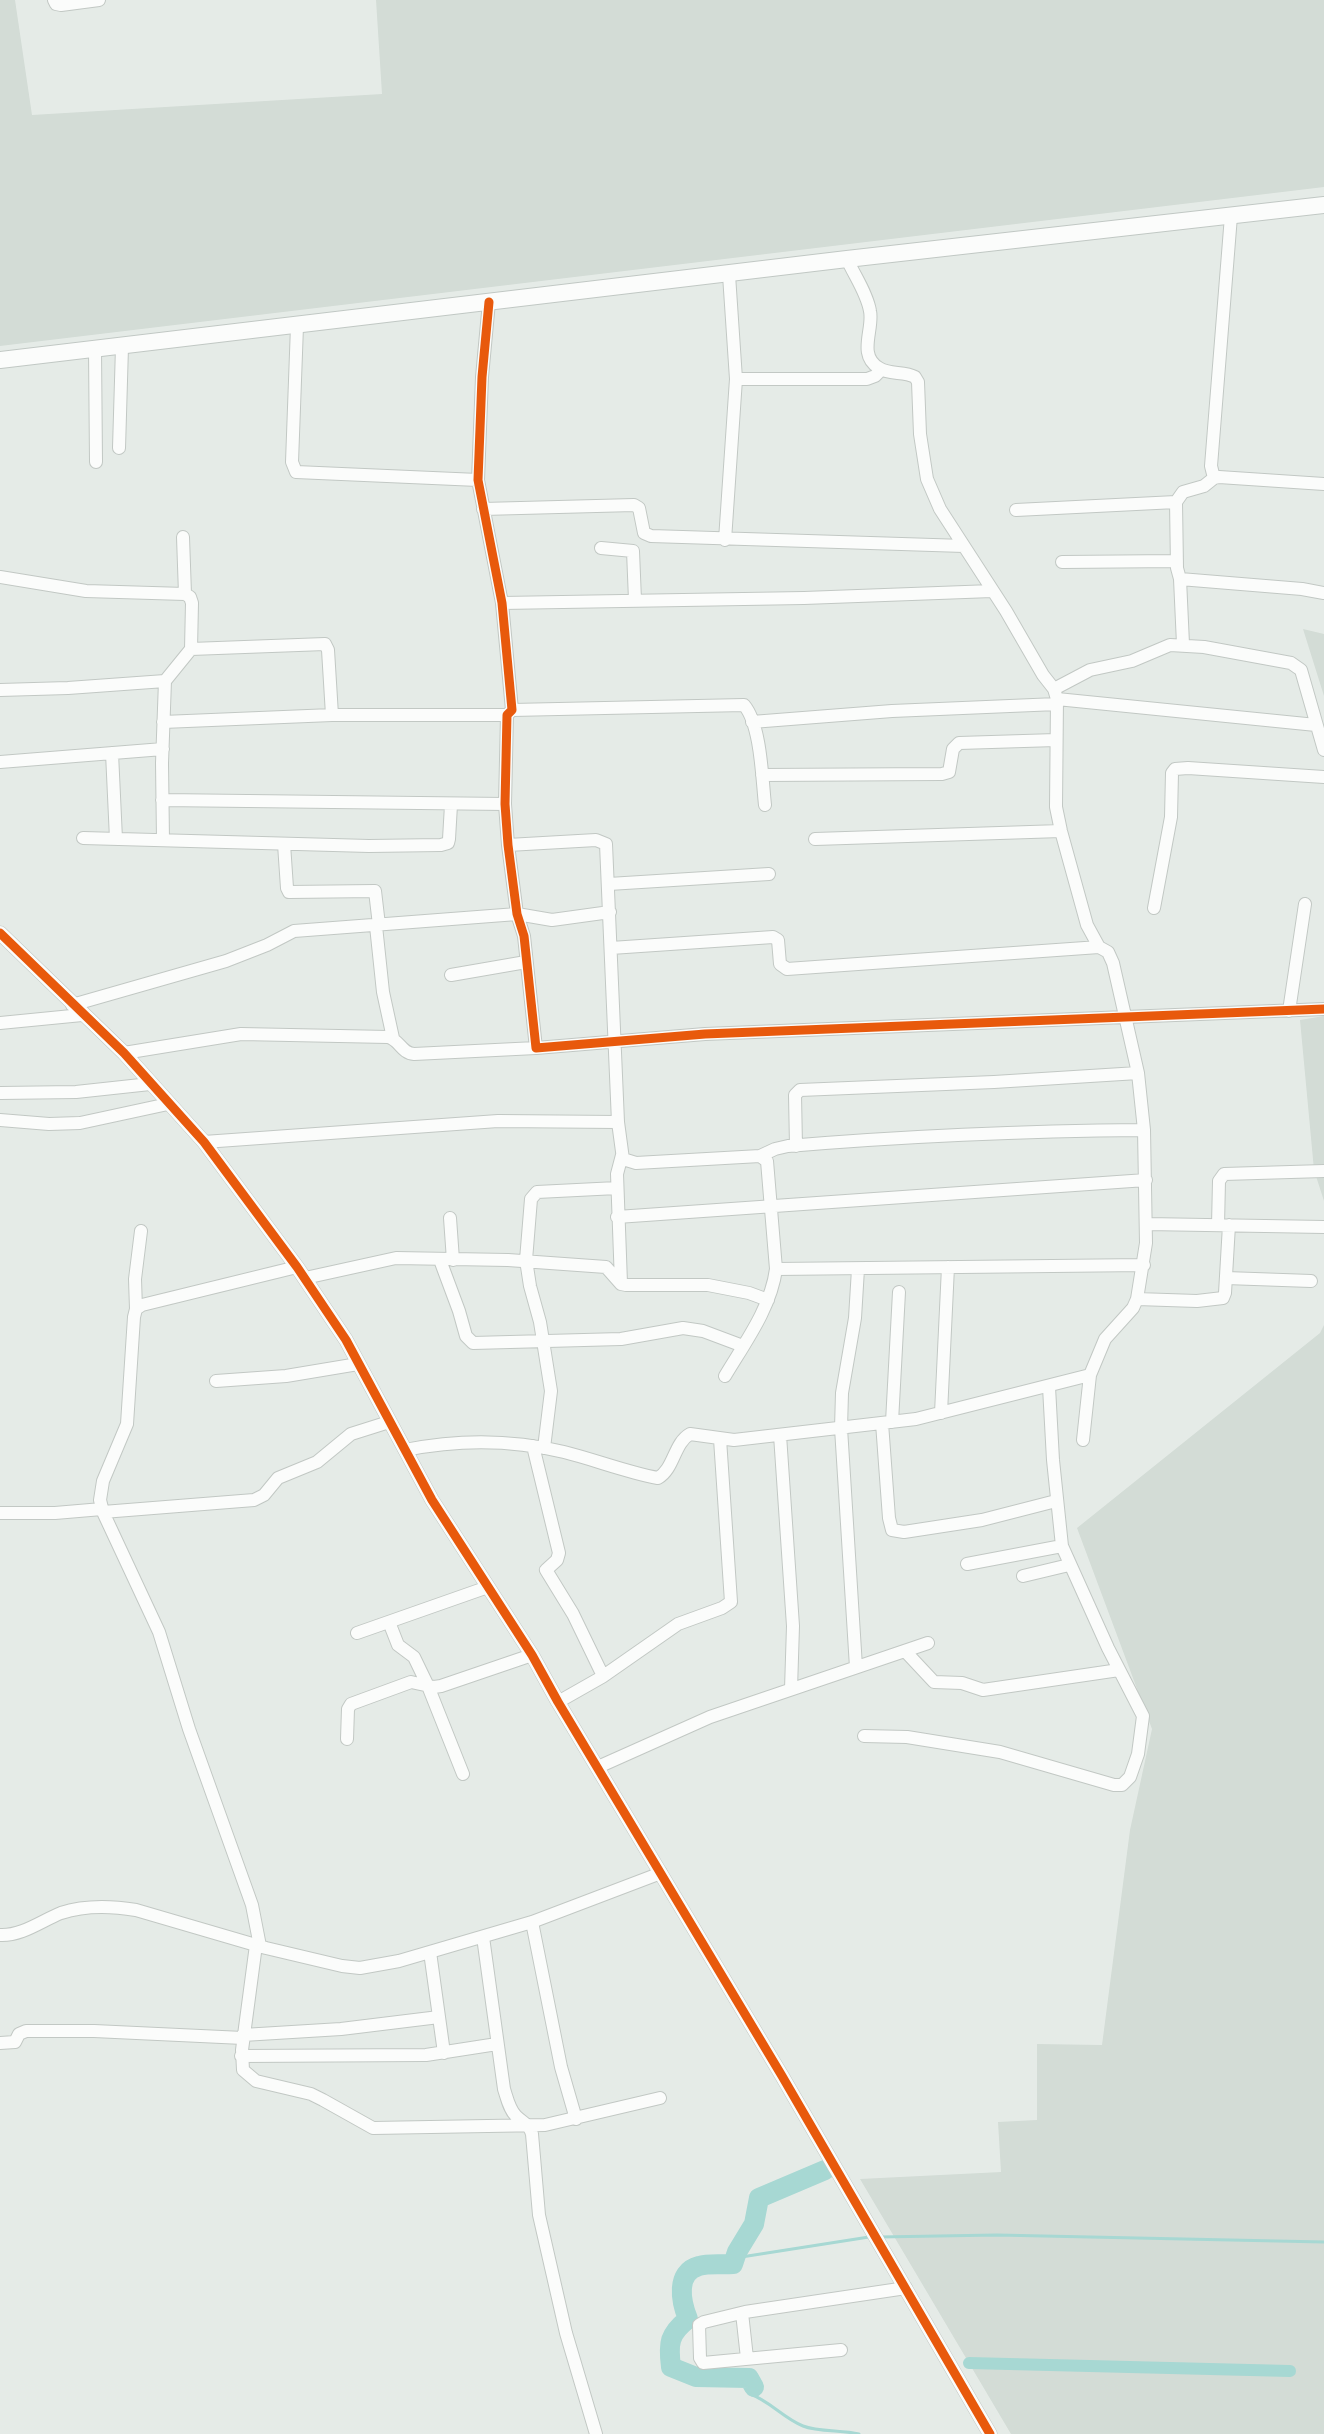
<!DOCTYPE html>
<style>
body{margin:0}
canvas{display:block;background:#e5ebe7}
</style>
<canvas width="1324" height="2434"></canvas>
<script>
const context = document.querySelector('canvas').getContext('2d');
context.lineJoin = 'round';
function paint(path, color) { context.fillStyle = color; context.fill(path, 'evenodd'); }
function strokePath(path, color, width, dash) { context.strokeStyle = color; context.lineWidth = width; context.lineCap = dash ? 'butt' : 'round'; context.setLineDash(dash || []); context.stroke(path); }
const built = new Path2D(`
 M0,0h15l17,115 350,-21 -6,-94h948v187l-1324,159z
 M1303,629l21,5v62z
 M1324,1016v185l-10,-31 -14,-150z
 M1324,1325v1109h-313l-151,-255 141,-7 -3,-50 39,-2v-76l65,1 28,-215 22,-101 -75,-201 243,-195z`);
const stream = new Path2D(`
 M879,2237l118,-2 327,7
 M735,2258l134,-21
 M754,2387l-4,7c20,7 33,24 53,32 15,6 39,4 56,8`);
const canal = new Path2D(`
 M969,2363l321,8`);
const river = new Path2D(`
 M754,2387l-5,-9 -53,-1 -25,-10c-3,-24 -2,-33 17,-48 -7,-17 -13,-47 11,-53 10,-3 23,-1 34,-2l4,-12 17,-28 5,-26 66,-28`);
const minor = new Path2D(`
 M54,0l2,4 5,1 38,-5
 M847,259c7,16 20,34 23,52 4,18 -13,44 9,57 10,7 25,3 36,9l3,5 2,52 7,45 13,30 66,102 37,64 11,14 3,10 -1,108 5,24 26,94 12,22 9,5 5,11 25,110 6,57 2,113 -9,56 -4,9 -28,31 -15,36 -7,65
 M489,302l-7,75 -4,103 24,123 10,107 -5,5 -2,89 3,41 9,69 7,22 12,112 169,-14 619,-25
 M297,326l-5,136 4,10 182,8
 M95,350l1,112
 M736,379h131l8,-3 6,-6
 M119,448l3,-101
 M1214,478l-3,-12 20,-250
 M483,509l151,-4 5,3 5,25 7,3 313,10
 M1016,510l160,-8
 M183,537l2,57
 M725,540l11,-161 -7,-104
 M601,548l32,3 2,49
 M1062,562l115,-1
 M0,577l86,14 99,3 5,3 2,6 -1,46 -26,32 -97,7 -68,2
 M1180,579l122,10 22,4
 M502,603l302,-5 188,-7
 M1183,644l-3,-65 -3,-11 -1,-66 7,-10 21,-6 10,-8 5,-1 105,7
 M191,649l134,-5 3,6 4,65
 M1054,689l36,-19 42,-9 38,-16 34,2 87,16 10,7 23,80
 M1057,699l259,26
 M512,710l232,-5c17,20 18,73 21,100
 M163,722l169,-7h175
 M752,722l140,-11 165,-7
 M112,753l4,86
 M0,762l163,-13
 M762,775l180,-1 7,-2 4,-23 6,-6 97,-3
 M162,800l343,4
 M83,838l286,8 72,-1 7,-2 1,-4 2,-34
 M815,839l246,-8
 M163,840l-1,-77 3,-82
 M284,844l3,44 2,4 86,-1 4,34
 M508,845l88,-5 10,4 12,278 5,37 13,4 124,-7 7,5 9,108c-5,39 -32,75 -51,107
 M609,884l160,-10
 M1154,908l17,-91 1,-44 3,-4 13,-1 136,9
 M376,926l7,66 10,46
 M611,948l162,-11 5,3 2,24 7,5 312,-22
 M451,975l75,-13
 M72,1005l154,-44 41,-16 27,-14 223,-17 35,6 58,-8
 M1289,1011l16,-107
 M0,1023l82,-8
 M124,1053l117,-19 147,3c12,3 13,16 26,17l122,-6
 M0,1093l76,-1 74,-8
 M0,1120l49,4 31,-1 88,-19
 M204,1142l294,-21 120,1
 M796,1146l-1,-51 5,-5 194,-8 144,-9
 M760,1156l15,-7 13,-3c119,-10 237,-15 356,-16
 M617,1217l529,-37
 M450,1218l3,42
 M1147,1224l177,3
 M1218,1225l1,-44 5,-7 100,-3
 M440,1260l19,51 7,25 7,7 148,-4 62,-11 20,3 40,15
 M776,1269l368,-4
 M305,1278l91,-20 112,2 98,7 15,17 5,1h82l41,8 19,7
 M1226,1278l85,3
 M621,1283l-4,-109 5,-19
 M1137,1299l60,2 26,-3 2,-5 4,-68
 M136,1309l-1,-30 6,-48
 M216,1381l70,-5 72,-12
 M941,1413l7,-146
 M892,1422l7,-130
 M882,1423l7,95 3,12 12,2 78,-12 74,-19
 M780,1435l13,191 -2,63
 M533,1446l26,107 -2,7 -11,10 27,44 30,62
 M544,1448l7,-57 -11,-69 -10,-36 -4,-26 5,-61 6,-7 80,-4
 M405,1450c54,-11 105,-11 159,2 32,8 62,20 94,26 16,-9 16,-35 32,-44l44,6 182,-21 174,-44
 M103,1512l151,-12 10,-5 14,-17 39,-16 34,-28 38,-12
 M0,1513h55l47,-4
 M967,1564l95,-18
 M1023,1576l46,-11
 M389,1622l9,23 16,12 14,29 35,88
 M357,1633l131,-46
 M905,1651l29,31 28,1 21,7 136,-20
 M856,1667l-15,-239 1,-35 13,-75 3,-49
 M558,1702l44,-25 76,-53 44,-16 9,-6 -11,-163
 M864,1736l43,1 93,15 114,33h8l8,-8 8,-23 5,-38 -35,-68 -46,-102 -9,-86 -4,-73
 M347,1739l1,-30 3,-5 60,-22 23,5 7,-1 91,-31
 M598,1767l112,-50 218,-74
 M532,1922l29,145 15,52
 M0,1935c22,1 41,-14 61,-22 24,-8 51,-7 75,-3l130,38 76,18 18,2 39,-7 133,-39 129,-49
 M483,1937l21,152c3,9 5,20 12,27 7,7 13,8 16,18l7,81 27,118 30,101
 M256,1945l-14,105 1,20 13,11 55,13 12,6 50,28 172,-3 115,-27
 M260,1946l-8,-41 -63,-176 -30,-97 -56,-120 -3,-12 3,-19 24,-57 7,-107 2,-8 6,-4 155,-38
 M430,1952l14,101
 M243,2035l98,-6 98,-12
 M0,2043l15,-1 4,-8 7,-3h68l149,7
 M241,2056l185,-1 71,-11
 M742,2313l5,45
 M841,2350l-138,13 -3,-5 -1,-33 5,-3 41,-10 161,-24`);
const tertiary = new Path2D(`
 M0,933l124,120 80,89 93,125 49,73 86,160 100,155 26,47 224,374 208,358`);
const secondary = new Path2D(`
 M0,360l847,-101 477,-54`);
const cycleway = new Path2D(`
 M489,302l-7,75 -4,103 24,123 10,107 -5,5 -2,89 3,41 9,69 7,22 12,112 169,-14 619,-25
 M0,933l124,120 80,89 93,125 49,73 86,160 100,155 26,47 224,374 208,358`);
paint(built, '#d3dcd6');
strokePath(stream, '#a7d8d3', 3);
strokePath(canal, '#a7d8d3', 12);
strokePath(river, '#a7d8d3', 20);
strokePath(minor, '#c2c8c4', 14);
strokePath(tertiary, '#c2c8c4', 15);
strokePath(secondary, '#c1c8c4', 18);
strokePath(minor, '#fbfcfb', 12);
strokePath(tertiary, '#fbfcfb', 14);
strokePath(secondary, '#fbfcfb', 16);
strokePath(cycleway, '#e8590c', 9);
</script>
